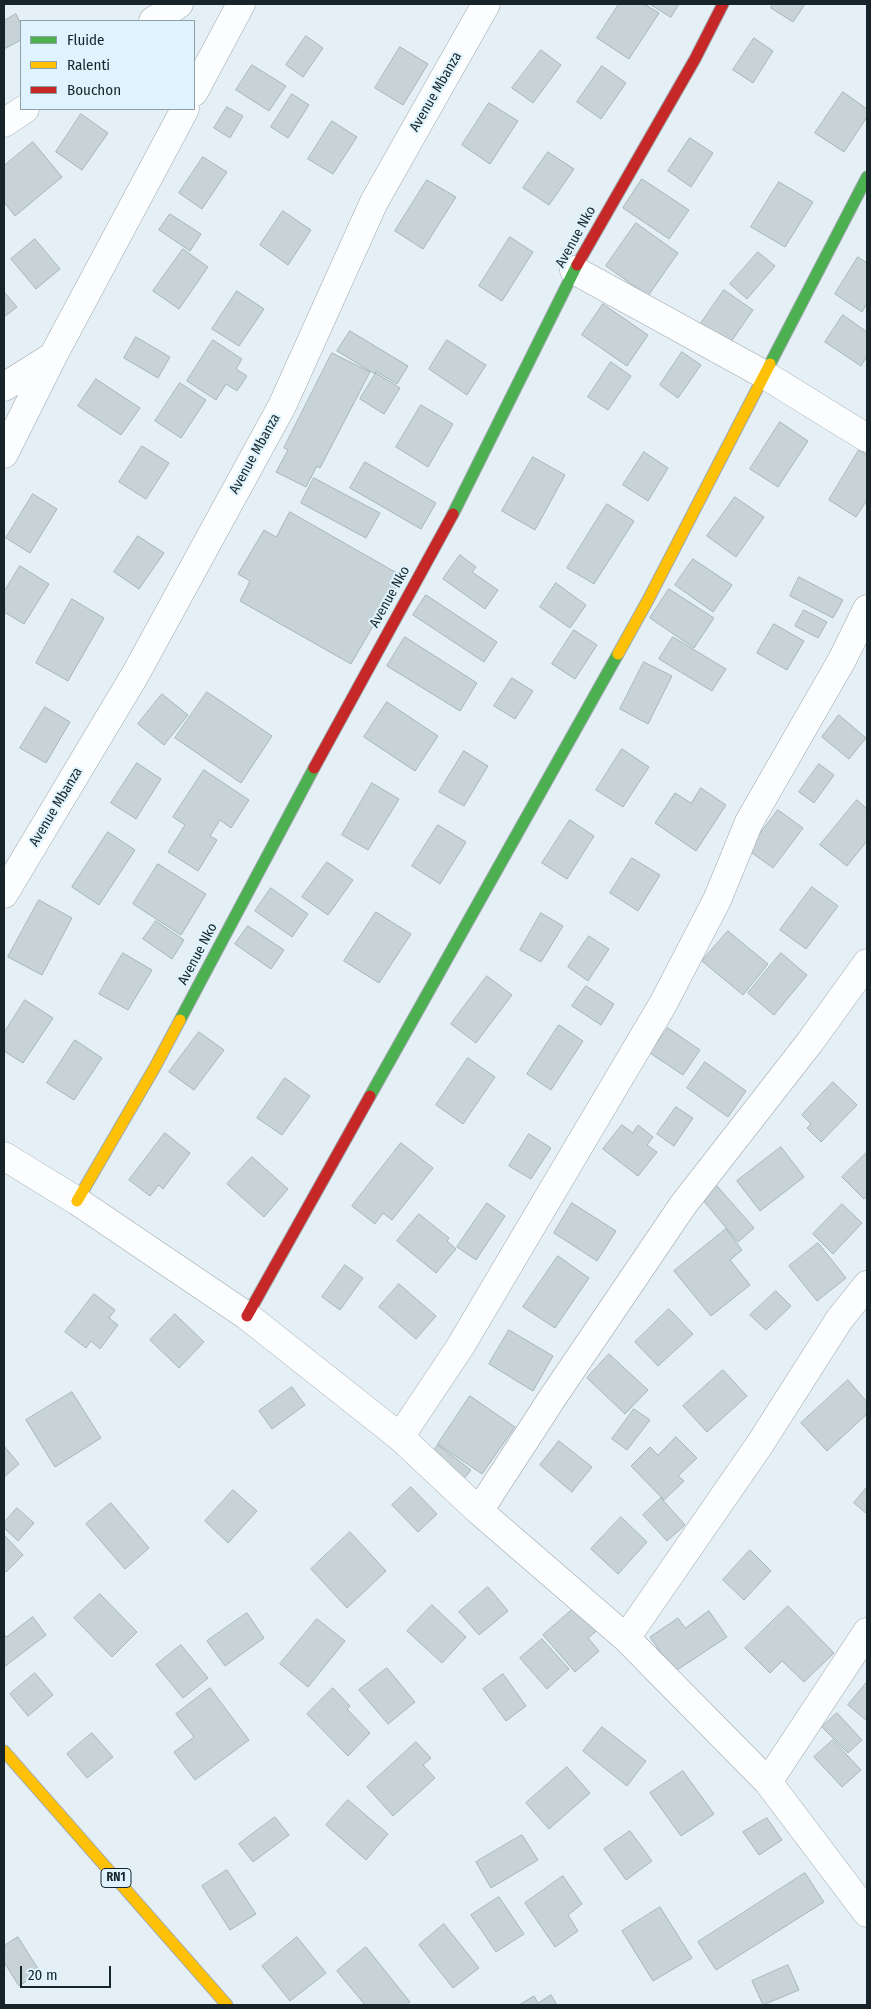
<!DOCTYPE html>
<style>
body{margin:0}
#map{position:relative;width:871px;height:2009px;overflow:hidden;background:#e5f0f6;font-family:"Fira Sans Condensed",sans-serif}
canvas{display:block}
.frame{position:absolute;inset:0;border:5px solid #17242a;pointer-events:none}
.legend{position:absolute;left:20px;top:20px;width:175px;height:90px;box-sizing:border-box;background:#def3fd;border:1px solid #8ea0a9;margin:0;padding:6px 9px;list-style:none;font-size:15px;color:#17242a}
.legend li{display:flex;align-items:center;gap:10px;height:25px}
.legend b{width:25px;border:1px solid #8ea0a9}
.scale{position:absolute;left:20px;top:1966px;width:91px;height:22px;box-sizing:border-box;border:2px solid #17242a;border-top:0;padding-left:6px;font-size:15px;line-height:18px;white-space:nowrap;color:#17242a;-webkit-text-stroke:4px #def3fd;paint-order:stroke}
</style>
<div id="map">
<canvas width="871" height="2009"></canvas>
<div class="frame"></div>
<ul class="legend">
<li><b style="height:6px;background:#4caf50"></b>Fluide</li>
<li><b style="height:6px;background:#ffc107"></b>Ralenti</li>
<li><b style="height:6px;background:#c62828"></b>Bouchon</li>
</ul>
<div class="scale">20 m</div>
</div>
<script>
const context = document.querySelector('canvas').getContext('2d');
context.lineJoin = 'round';
function paint(path, color) { context.fillStyle = color; context.fill(path, 'evenodd'); }
function strokePath(path, color, width, dash) { context.strokeStyle = color; context.lineWidth = width; context.lineCap = dash ? 'butt' : 'round'; context.setLineDash(dash || []); context.stroke(path); }
function write(font, color, halo, rows, align = 'center') {
  context.font = font + ' "Fira Sans Condensed",sans-serif'; context.lineWidth = 4; context.setLineDash([]); context.textBaseline = 'middle'; context.strokeStyle = halo; context.fillStyle = color; for (const [text, x, y, turn = 0] of rows) {
    context.save(); context.translate(x, y); context.rotate((+turn || 0) * Math.PI / 180); context.textAlign = isNaN(turn) ? turn : align; if (halo) context.strokeText(text, 0, 0); context.fillText(text, 0, 0); context.restore();
  }
}
const building = new Path2D(`
 M619,4h25l15,9 -30,46 -32,-21z
 M650,4h29l-8,13z
 M773,4h32l-12,18 -22,-14z
 M16,14l5,10v16l-17,9v-28z
 M306,36l17,12 -20,29 -17,-12z
 M754,38l19,13 -20,32 -20,-13z
 M400,47l28,17 -25,41 -28,-17z
 M541,50l20,15 -28,38 -21,-15z
 M252,65l34,21 -17,25 -33,-21z
 M602,66l24,17 -25,36 -24,-17z
 M843,92l24,17v8l-23,35 -29,-19z
 M292,94l17,11 -21,33 -17,-11z
 M489,103l29,18 -28,43 -28,-19z
 M227,107l16,9 -13,22 -16,-10z
 M81,114l27,19 -26,37 -26,-18z
 M332,121l25,16 -24,37 -25,-15z
 M690,138l23,15 -22,34 -23,-16z
 M33,142l29,35 -47,39 -11,-14v-36z
 M548,152l26,17 -25,36 -26,-17z
 M203,157l24,15 -25,37 -23,-16z
 M642,179l47,31 -20,29 -46,-31z
 M427,180l29,17 -33,52 -28,-18z
 M779,182l34,20 -28,45 -34,-20z
 M283,211l28,19 -23,35 -28,-20z
 M170,214l31,20 -11,17 -31,-21z
 M636,223l42,30 -30,43 -42,-30z
 M510,237l23,15 -31,49 -23,-15z
 M35,239l25,30 -24,20 -25,-30z
 M183,249l25,18 -29,42 -26,-18z
 M758,252l17,14 -28,33 -17,-15z
 M858,257l9,6v40l-5,9 -27,-18z
 M724,290l29,20 -27,39 -29,-20z
 M237,291l27,18 -25,37 -27,-17z
 M4,292l13,15 -13,10z
 M603,304l45,31 -21,31 -45,-31z
 M843,315l24,17v24l-6,10 -36,-24z
 M350,331l58,35 -11,18 -21,-13 -1,3 -38,-23z
 M136,337l34,20 -12,21 -34,-20z
 M213,340l29,19 -6,10 11,7 -10,15 -11,-7 -10,16 -29,-19z
 M447,340l39,25 -19,30 -38,-26z
 M682,352l19,13 -23,33 -18,-13z
 M332,353l38,19 -50,96 -3,-2 -11,21 -30,-15 12,-22 -4,-2z
 M611,362l20,14 -23,34 -20,-13z
 M376,373l24,15 -16,26 -24,-15z
 M96,379l44,29 -19,27 -43,-29z
 M180,383l26,17 -25,38 -26,-17z
 M421,405l32,19 -25,43 -32,-20z
 M780,422l28,19 -30,46 -28,-18z
 M142,446l27,17 -23,36 -27,-17z
 M859,450l8,5v45l-11,17 -27,-17z
 M644,452l24,16 -20,33 -25,-16z
 M533,457l32,18 -30,55 -33,-19z
 M365,462l71,41 -15,26 -71,-41z
 M314,478l66,35 -14,25 -65,-35z
 M33,494l24,15 -27,44 -24,-15z
 M735,497l29,20 -28,40 -29,-21z
 M607,504l27,17 -40,63 -27,-16z
 M290,512l112,64 -51,88 -111,-63 10,-20 -12,-7 26,-44 12,7z
 M138,536l26,17 -25,36 -25,-17z
 M460,555l16,12 -4,5 26,18 -13,19 -42,-30z
 M693,559l39,26 -19,27 -38,-27z
 M20,566l29,18 -25,40 -20,-12v-20z
 M799,577l44,23 -10,18 -43,-22z
 M556,583l30,22 -16,23 -30,-21z
 M669,589l45,29 -20,30 -44,-30z
 M426,595l71,47 -13,20 -71,-47z
 M72,599l32,19 -36,63 -32,-18z
 M804,610l23,12 -9,16 -23,-12z
 M774,624l30,17 -17,29 -30,-17z
 M574,630l23,15 -22,34 -23,-15z
 M405,637l72,46 -17,28 -73,-45z
 M673,637l53,32 -14,22 -53,-32z
 M644,662l28,14 -24,48 -28,-15z
 M512,678l21,13 -18,28 -21,-13z
 M207,692l65,44 -31,47 -66,-45z
 M162,694l26,21 -24,30 -26,-21z
 M387,702l51,34 -23,35 -51,-34z
 M45,707l25,15 -24,41 -26,-15z
 M839,715l27,23 -17,21 -27,-22z
 M622,749l27,18 -26,40 -27,-17z
 M464,751l24,15 -24,40 -25,-14z
 M137,763l24,16 -25,40 -25,-16z
 M819,764l15,11 -20,28 -15,-11z
 M204,770l45,30 -18,28 -11,-8 -10,16 7,4 -19,31 -30,-19 17,-27 -12,-8z
 M372,783l27,16 -31,51 -26,-15z
 M701,788l25,17 -30,46 -41,-28 20,-30 16,10z
 M857,800l10,9v32l-20,25 -27,-21z
 M778,810l25,18 -30,40 -25,-18z
 M570,820l24,16 -27,43 -25,-16z
 M438,825l28,17 -26,42 -28,-18z
 M108,832l27,18 -36,55 -27,-18z
 M632,858l28,17 -22,36 -28,-18z
 M327,862l26,18 -25,35 -26,-18z
 M158,864l48,30 -25,41 -48,-31z
 M812,887l26,19 -32,43 -26,-19z
 M271,888l37,26 -16,23 -37,-26z
 M39,900l33,18 -30,57 -34,-18z
 M376,912l35,22 -32,49 -35,-22z
 M541,913l22,13 -22,36 -21,-12z
 M156,921l28,19 -12,19 -29,-20z
 M248,926l36,24 -13,19 -36,-25z
 M728,931l40,33 -25,31 -41,-34z
 M589,936l20,13 -21,32 -20,-14z
 M123,953l29,17 -24,40 -29,-16z
 M781,953l26,22 -33,40 -26,-22z
 M487,976l25,19 -36,48 -25,-19z
 M586,986l28,18 -13,21 -29,-19z
 M25,1000l28,18 -30,45 -19,-12v-18z
 M559,1025l24,16 -32,49 -24,-16z
 M668,1028l32,22 -17,25 -33,-22z
 M199,1032l25,18 -30,40 -25,-18z
 M75,1040l27,18 -28,42 -27,-17z
 M468,1058l27,19 -32,47 -27,-19z
 M705,1062l41,29 -18,26 -41,-29z
 M285,1078l25,18 -28,39 -25,-17z
 M833,1082l24,23 -36,37 -14,-14 4,-4 -9,-9z
 M676,1107l17,11 -19,28 -17,-12z
 M622,1125l11,8 5,-8 15,12 -6,8 10,7 -19,24 -35,-27z
 M165,1133l25,20 -27,36 -4,-4 -9,11 -21,-16z
 M529,1134l22,14 -20,31 -22,-13z
 M401,1143l32,25 -41,52 -9,-7 -8,11 -23,-18z
 M781,1147l23,30 -44,34 -23,-30z
 M867,1152v44l-3,3 -22,-22z
 M252,1157l36,32 -24,28 -37,-33z
 M717,1186l37,42 -16,14 -36,-43z
 M487,1203l18,13 -29,44 -19,-13z
 M572,1203l44,28 -19,30 -43,-28z
 M842,1204l20,19 -29,31 -20,-20z
 M419,1214l30,24 -2,3 9,8 -20,24 -39,-32z
 M726,1229l16,21 -12,10 20,25 -39,31 -37,-45z
 M818,1243l28,35 -29,23 -28,-35z
 M558,1256l31,22 -34,50 -32,-21z
 M345,1265l18,13 -23,32 -18,-13z
 M399,1284l37,32 -20,23 -37,-32z
 M776,1291l15,15 -25,24 -16,-15z
 M94,1294l21,16 -6,8 9,7 -18,24 -9,-8 -5,7 -21,-16z
 M669,1309l24,25 -35,32 -23,-24z
 M175,1314l29,28 -25,26 -29,-28z
 M509,1330l44,26 -20,35 -44,-27z
 M609,1354l39,36 -23,24 -38,-36z
 M723,1370l24,26 -40,36 -24,-26z
 M848,1380l19,22v12l-40,37 -26,-28z
 M292,1387l13,18 -33,24 -13,-18z
 M72,1392l29,46 -46,29 -29,-47z
 M470,1396l45,31 -33,47 -44,-30z
 M634,1409l16,11 -23,30 -15,-11z
 M676,1437l21,21 -19,18 6,5 -20,19 -33,-34 19,-19 8,8z
 M559,1441l33,26 -20,25 -32,-27z
 M438,1445l33,25 -12,15 -32,-25z
 M4,1446l15,18 -15,13z
 M411,1487l26,27 -19,18 -26,-27z
 M867,1487v27l-13,-11z
 M233,1490l24,21 -29,32 -23,-22z
 M661,1498l24,27 -18,16 -24,-26z
 M111,1503l38,45 -24,21 -39,-45z
 M17,1508l17,15 -16,18 -14,-13v-5z
 M621,1517l26,25 -29,32 -27,-25z
 M350,1532l36,39 -39,37 -36,-39z
 M4,1535l19,20 -17,17 -2,-2z
 M750,1550l21,21 -27,29 -21,-20z
 M488,1587l20,24 -29,24 -20,-23z
 M100,1594l37,38 -25,25 -38,-39z
 M580,1603l21,24 -13,11 11,13 -24,21 -32,-37z
 M432,1605l34,32 -24,26 -35,-32z
 M788,1606l46,47 -30,29 -22,-21 -12,12 -25,-25z
 M709,1611l18,26 -53,35 -24,-35 28,-19 7,10z
 M247,1613l17,25 -39,28 -18,-25z
 M33,1617l13,18 -42,32v-33l2,3z
 M317,1619l28,22 -37,46 -28,-23z
 M542,1639l27,30 -22,20 -27,-31z
 M181,1645l27,33 -25,20 -27,-33z
 M387,1668l28,34 -27,22 -29,-34z
 M35,1673l18,22 -25,21 -18,-22z
 M503,1674l23,32 -20,15 -23,-32z
 M867,1682v39l-19,-16z
 M210,1688l39,52 -54,40 -21,-28 20,-15 -18,-23z
 M333,1688l17,18 -3,3 23,24 -22,23 -41,-42z
 M837,1713l25,27 -14,13 -26,-26z
 M602,1727l44,34 -19,25 -44,-35z
 M92,1733l21,24 -26,21 -20,-24z
 M833,1740l28,30 -19,17 -28,-30z
 M416,1742l15,16 -8,7 12,13 -42,38 -26,-29z
 M567,1767l23,26 -41,36 -23,-26z
 M683,1771l31,43 -33,22 -31,-43z
 M348,1800l40,34 -22,26 -40,-35z
 M275,1817l14,18 -36,27 -14,-18z
 M767,1818l15,22 -23,15 -16,-23z
 M630,1831l22,30 -26,19 -22,-31z
 M522,1835l16,25 -47,28 -15,-26z
 M227,1870l29,44 -26,16 -28,-44z
 M805,1873l19,29 -108,68 -18,-28z
 M563,1876l19,28 -14,11 10,16 -23,16 -30,-44z
 M499,1897l25,37 -28,18 -25,-37z
 M660,1907l32,51 -39,23 -31,-50z
 M444,1924l35,44 -26,20 -34,-43z
 M18,1937l22,35 -21,14 -15,-24v-16z
 M297,1937l29,36 -36,28 -28,-35z
 M366,1947l44,55 -4,3h-41l-28,-34z
 M788,1965l11,25 -36,15 -11,-24z
 M551,1995l6,10h-38l15,-9 4,7z`);
const street = new Path2D(`
 M153,21l26,-17
 M194,92l47,-88
 M4,123l21,-14
 M574,270l191,105 102,63
 M4,387l49,-31
 M4,454l49,-98 132,-247
 M4,894l131,-219 147,-269 92,-204 112,-198
 M4,1156l73,45 170,115 153,121 79,74 147,127 142,144 99,131
 M400,1437l60,-90 203,-343 54,-104 32,-78 93,-162 25,-51
 M479,1511l74,-114 130,-192 127,-163 57,-79
 M626,1638l134,-194 79,-124 28,-35
 M768,1782l99,-150`);
const fast = new Path2D(`
 M770,364l97,-187
 M453,514l124,-249
 M180,1020l134,-252
 M370,1096l248,-442`);
const slow = new Path2D(`
 M618,654l30,-54 122,-236
 M77,1201l78,-134 25,-47
 M4,1751l223,254`);
const jam = new Path2D(`
 M577,265l118,-206 28,-55
 M314,768l139,-254
 M247,1316l123,-220`);
const shields = [
 [116,1878,30]
];
const shieldNames = [
 ["RN1",116,1878]
];
const streetNames = [
 ["Avenue Mbanza",436,92,-60],
 ["Avenue Nko",576,237,-61],
 ["Avenue Mbanza",255,454,-61],
 ["Avenue Nko",390,597,-61],
 ["Avenue Mbanza",56,807,-59],
 ["Avenue Nko",198,954,-62]
];
paint(building, '#c7d3d7');
strokePath(building, '#a8b5b8', 1);
strokePath(street, '#9ea8ae', 29);
strokePath(fast, '#9ea8ae', 13);
strokePath(slow, '#9ea8ae', 13);
strokePath(jam, '#9ea8ae', 13);
strokePath(street, '#fbfdfe', 28);
strokePath(fast, '#4caf50', 11);
strokePath(slow, '#ffc107', 11);
strokePath(jam, '#c62828', 11);
for (const [x, y, w] of shields) { const box = new Path2D(); box.roundRect(x - w / 2, y - 9.5, w, 19, 4); context.fillStyle = '#def3fd'; context.fill(box); strokePath(box, '#17242a', 1); }
write('bold 12px', '#17242a', null, shieldNames);
write('14px', '#17242a', '#def3fd', streetNames);
</script>
